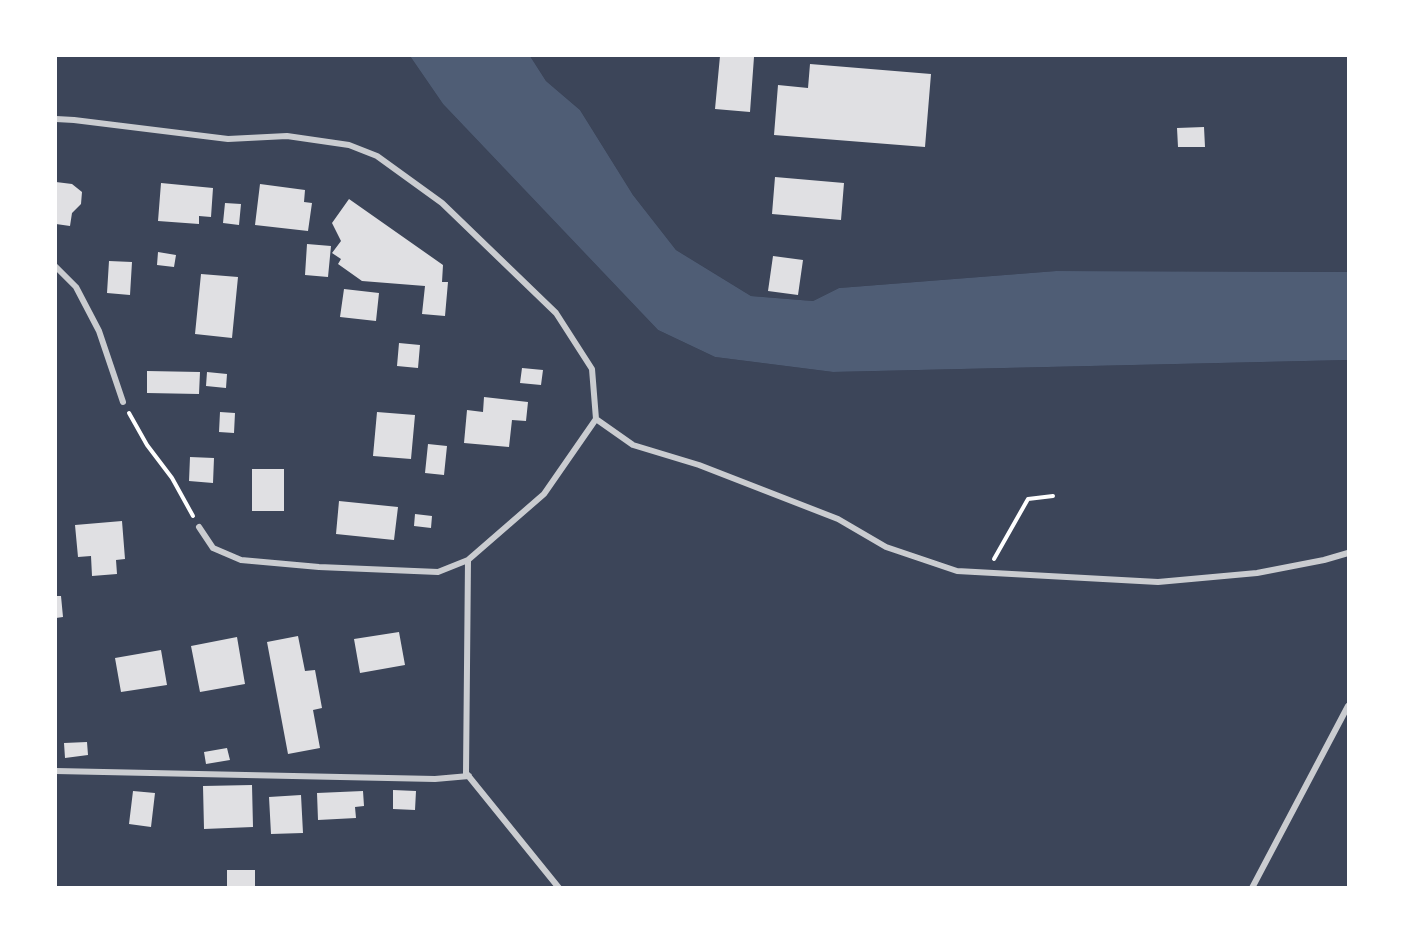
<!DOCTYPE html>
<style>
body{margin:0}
#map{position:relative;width:1404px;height:943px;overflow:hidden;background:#2d3142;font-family:"Work Sans",sans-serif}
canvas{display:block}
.frame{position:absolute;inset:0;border:57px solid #fff;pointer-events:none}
</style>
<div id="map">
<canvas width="1404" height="943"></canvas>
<div class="frame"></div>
</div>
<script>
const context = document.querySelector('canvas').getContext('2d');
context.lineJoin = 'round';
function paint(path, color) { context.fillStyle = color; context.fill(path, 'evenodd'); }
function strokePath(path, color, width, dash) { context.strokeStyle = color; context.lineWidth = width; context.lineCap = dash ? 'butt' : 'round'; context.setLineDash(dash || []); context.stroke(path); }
const green = new Path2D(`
 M56,56h354l33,48 215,226 57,27 118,15 515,-12v527h-1292z
 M530,56h818v216l-292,-1 -217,17 -26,13 -62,-5 -75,-46 -43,-55 -53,-85 -34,-29z`);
const water = new Path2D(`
 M410,56h120l16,25 34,29 53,85 43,55 75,46 62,5 26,-13 217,-17 292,1v88l-515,12 -118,-15 -57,-27 -215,-226z`);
const building = new Path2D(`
 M720,56l34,1 -4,55 -35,-3z
 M810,64l121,10 -6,73 -151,-12 4,-50 30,3z
 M1204,127l1,20h-27l-1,-19z
 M775,177l69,6 -3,37 -69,-6z
 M56,182l16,2 10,8 -1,12 -9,9 -2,13 -14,-2z
 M161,183l52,5 -2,29 -12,-1v8l-41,-3z
 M260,184l45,6 -1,12 8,1 -4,28 -53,-6z
 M349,199l94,66 -1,17h6l-3,34 -23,-2 3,-28 -63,-5 -24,-17 3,-5 -9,-6 9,-12 -9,-18z
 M225,203l16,1 -2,21 -16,-2z
 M307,244l24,2 -3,31 -23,-2z
 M158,252l18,3 -2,12 -17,-2z
 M773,256l30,4 -5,35 -30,-4z
 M109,261l23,1 -2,33 -23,-2z
 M201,274l37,3 -6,61 -37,-4z
 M344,289l35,4 -3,28 -36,-4z
 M399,343l21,2 -2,23 -21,-2z
 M522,368l21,2 -2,15 -21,-2z
 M147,371l53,1 -1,22 -52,-1z
 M207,372l20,2 -1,14 -20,-2z
 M484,397l44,5 -2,19 -14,-1 -3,27 -45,-4 3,-33 16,2z
 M220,412l15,1 -1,20 -15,-1z
 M377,412l38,3 -4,44 -38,-3z
 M428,444l19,2 -3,29 -19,-2z
 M190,457l24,1 -1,25 -24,-2z
 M252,469h32v42h-32z
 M339,501l59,6 -4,33 -58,-6z
 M415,514l17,2 -1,12 -17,-2z
 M122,521l3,38 -9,1 1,14 -25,2 -1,-20 -13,1 -3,-32z
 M56,596h5l2,21 -7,1z
 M399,632l6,33 -45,8 -6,-34z
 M298,636l7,35 10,-1 7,38 -9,2 7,38 -32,6 -21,-112z
 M237,637l8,47 -45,8 -9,-46z
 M161,650l6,35 -46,7 -6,-34z
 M87,742l1,13 -23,3 -1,-15z
 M227,748l3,12 -24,4 -2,-12z
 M252,785l1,42 -49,2 -1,-43z
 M393,790l23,1 -1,19 -22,-1z
 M133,791l22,2 -4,34 -22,-3z
 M363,791l1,15 -9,1 1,11 -38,2 -1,-27z
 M301,795l2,38 -32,1 -2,-37z
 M227,870h28v18h-28z`);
const path = new Path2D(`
 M129,413l18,32 25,33 21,38
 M994,559l34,-60 25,-3`);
const minor = new Path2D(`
 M56,119l18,1 154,19 59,-3 62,9 28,11 65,47 114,110 36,56 4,50 37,26 66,20 139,54 48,28 71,24 201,11 99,-9 67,-13 24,-7
 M56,267l20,20 23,44 24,71
 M199,527l14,21 28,12 78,7 119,5 30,-12
 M56,771l379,8 34,-3
 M559,888l-93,-115 2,-213 76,-66 52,-75
 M1252,888l96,-182`);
paint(green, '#3c4559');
paint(water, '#4f5d75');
paint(building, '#e0e0e3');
strokePath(path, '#fff', 4);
strokePath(minor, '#caccd0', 6);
</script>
